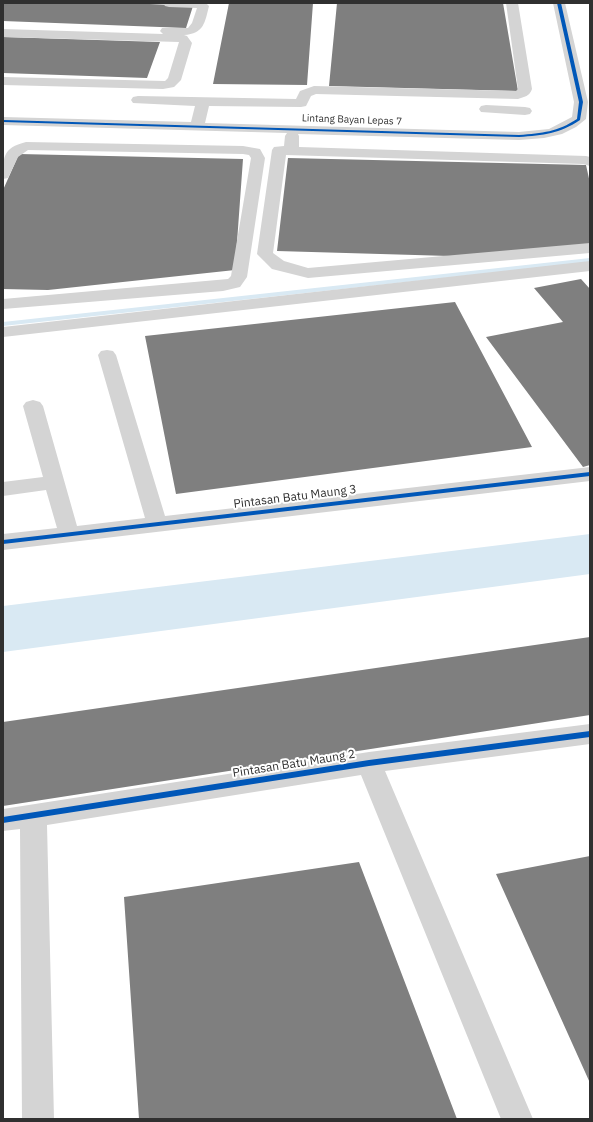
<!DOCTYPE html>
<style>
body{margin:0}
#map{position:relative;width:593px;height:1122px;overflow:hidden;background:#fff;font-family:"IBM Plex Sans",sans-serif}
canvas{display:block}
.frame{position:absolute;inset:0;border:4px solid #303030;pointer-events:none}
</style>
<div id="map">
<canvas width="593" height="1122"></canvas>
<div class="frame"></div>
</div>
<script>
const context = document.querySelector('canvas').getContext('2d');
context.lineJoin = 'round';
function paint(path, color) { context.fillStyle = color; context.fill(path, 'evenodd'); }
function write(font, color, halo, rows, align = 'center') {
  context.font = font + ' "IBM Plex Sans",sans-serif'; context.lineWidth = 4; context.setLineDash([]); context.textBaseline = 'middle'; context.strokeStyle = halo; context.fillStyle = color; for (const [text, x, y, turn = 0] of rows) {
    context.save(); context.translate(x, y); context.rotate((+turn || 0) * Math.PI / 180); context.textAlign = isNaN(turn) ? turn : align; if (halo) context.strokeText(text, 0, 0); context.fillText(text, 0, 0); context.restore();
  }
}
const stream = new Path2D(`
 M590,258v4l-587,64v-4z`);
const river = new Path2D(`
 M590,534v40l-587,78v-46z`);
const building = new Path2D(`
 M3,3h125l65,3 -7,22 -183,-7z
 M229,3h84l-6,82 -94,-1z
 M337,3h166l15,88 -189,-5z
 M3,37l157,5 -13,36 -144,-5z
 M19,154l224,5 -8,111 -187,20 -45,-1v-99z
 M288,158l298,7 4,18v61l-106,13 -207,-6z
 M581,279l9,10v176l-7,2 -97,-130 77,-15 -29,-34z
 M455,302l77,145 -356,47 -31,-158z
 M590,637v78l-587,91v-84z
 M590,856v227l-94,-209z
 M359,862l98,257h-318l-15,-222z`);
const minor = new Path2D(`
 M163,3h43l3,3c-4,16 -5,28 -25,29l3,1 5,7 -11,37 -7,7 -11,2 -160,-4v-8l162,4 3,-3 11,-36 -176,-5v-8l160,5 -3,-3 2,-3h26l4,-5 5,-15 -28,-1 -4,-1z
 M506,3h12l14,86c-2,7 -8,8 -14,10l-202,-5 -5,2 -5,10 -5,1 -92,-1 -4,17 314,9 30,-3 23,-12 2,-15 -21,-99h12l23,99 -2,17 -10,8 -14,7 -18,4 -25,2 -221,-6 1,2v11l287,9 4,1v9l-7,-2 -297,-9 -13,98 11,8 24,7 282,-25v10l-282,25 -36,-9 -15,-15 15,-104 2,-3 10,-1 1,-10 2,-3 -284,-8v-8l188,5 4,-16 -62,-3 -2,-3 2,-3 5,-1 158,3 4,-8 14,-5 202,5 2,-2z
 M486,105l39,2 5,1 2,3 -2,3 -5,1 -44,-3 -2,-3 2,-3z
 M26,142l217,4 17,3 5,9 -18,119 -7,10 -17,4 -220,18v-10l225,-20 3,-3 20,-118 -2,-3 -6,-1 -215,-4 -10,7 -10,21 -5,1c0,-21 -1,-31 23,-37z
 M590,261v10l-587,66v-10z
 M107,350l6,1 3,4 49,161 425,-49v14l-587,69v-16l54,-6 -11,-38 -43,6v-14l40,-5 -20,-71 3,-4 7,-2 7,2 3,4 34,120 68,-8 -47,-163 3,-4z
 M590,724v20l-205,27 148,348h-32l-140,-344 -314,50 7,294h-32l-2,-290 -17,2v-22l366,-57z`);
const cycleway = new Path2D(`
 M557,3h4l22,99 -3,18c-21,14 -36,15 -61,17l-516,-15v-2l516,15c24,-2 38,-3 58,-16l2,-17z
 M590,472v4l-587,68v-4z
 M590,731v6l-221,29 -366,57v-6l366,-57z`);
const farStreetnames = [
 ["Lintang Bayan Lepas 7",352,120,2]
];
const streetNames = [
 ["Pintasan Batu Maung 3",295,497,-7],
 ["Pintasan Batu Maung 2",294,764,-9]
];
paint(stream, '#d9e9f3');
paint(river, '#d9e9f3');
paint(building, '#7f7f7f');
paint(minor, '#d4d4d4');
paint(cycleway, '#0057b8');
write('10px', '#303030', '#fff', farStreetnames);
write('12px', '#303030', '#fff', streetNames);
</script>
